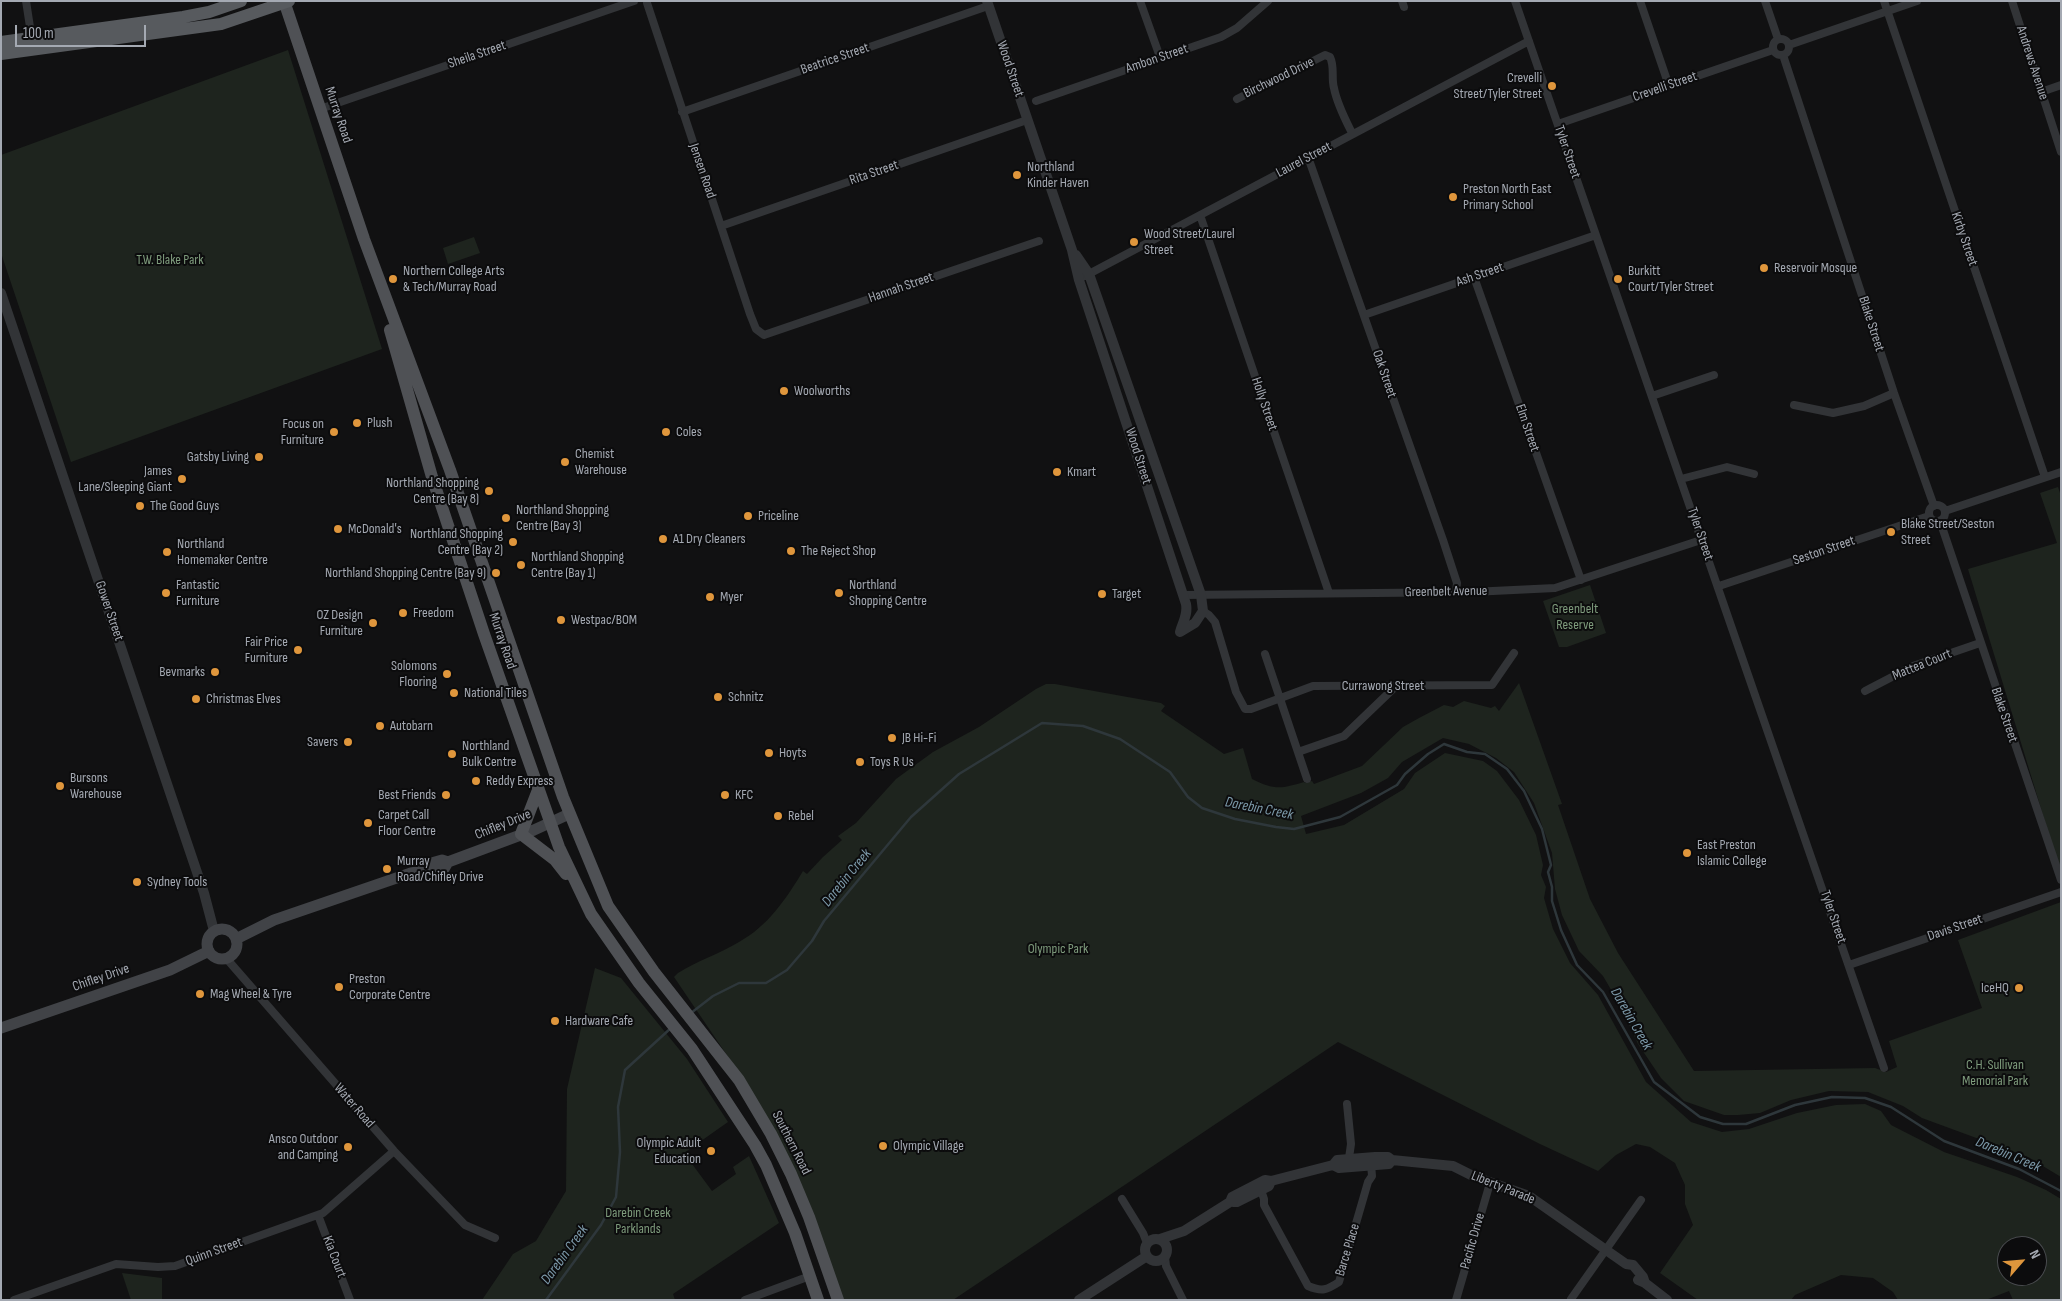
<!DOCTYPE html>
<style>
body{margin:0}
#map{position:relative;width:2062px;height:1301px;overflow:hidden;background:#111112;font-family:"Sofia Sans Condensed",sans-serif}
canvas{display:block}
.frame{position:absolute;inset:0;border:2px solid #a4a9b2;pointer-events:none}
.north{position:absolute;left:1997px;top:1236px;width:50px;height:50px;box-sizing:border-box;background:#0c0c0d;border:1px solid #494b4f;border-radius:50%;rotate:63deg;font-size:14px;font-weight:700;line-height:20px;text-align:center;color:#a4a9b2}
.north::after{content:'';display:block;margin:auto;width:18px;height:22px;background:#df963c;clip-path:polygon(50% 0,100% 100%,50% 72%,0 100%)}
.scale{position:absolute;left:15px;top:25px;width:131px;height:22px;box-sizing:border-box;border:2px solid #a4a9b2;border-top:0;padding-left:6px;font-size:15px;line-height:18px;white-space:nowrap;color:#a4a9b2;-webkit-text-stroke:4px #0c0c0d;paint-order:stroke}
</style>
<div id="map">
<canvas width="2062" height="1301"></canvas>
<div class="frame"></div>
<div class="north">N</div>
<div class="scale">100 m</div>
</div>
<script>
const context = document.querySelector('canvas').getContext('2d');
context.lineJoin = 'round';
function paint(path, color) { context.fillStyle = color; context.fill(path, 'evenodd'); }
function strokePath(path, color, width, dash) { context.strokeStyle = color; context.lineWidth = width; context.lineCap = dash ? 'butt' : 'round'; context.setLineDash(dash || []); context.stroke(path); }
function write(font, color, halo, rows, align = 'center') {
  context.font = font + ' "Sofia Sans Condensed",sans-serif'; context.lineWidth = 4; context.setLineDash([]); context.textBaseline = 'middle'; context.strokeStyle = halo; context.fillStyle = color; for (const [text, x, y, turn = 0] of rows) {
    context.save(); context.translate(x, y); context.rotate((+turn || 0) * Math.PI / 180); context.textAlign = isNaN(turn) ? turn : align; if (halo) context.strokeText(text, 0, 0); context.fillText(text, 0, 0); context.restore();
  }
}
const green = new Path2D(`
 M288,50l94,299 -311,113 -70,-209v-98z
 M474,237l6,16 -32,11 -5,-16z
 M2058,487l3,9v378l-93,-305 89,-26 -17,-50z
 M1590,585l16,48 -39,14h-8l-16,-46z
 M1519,683l43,121 -4,1 32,94 28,54 76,118 181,-3 11,4 11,-5 -8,-26 93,-33 -24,-68 103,-38v275l-33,-20 -106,-39 -19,-12 -35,-14 -39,-1 -38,9 -31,13 -22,2h-14l-40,-14 -23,-23 -23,-34 -18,-39 -17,-29 -24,-25 -17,-36 -7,-26 -3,-36 -18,-50 -20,-31 -18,-14 -27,-14 -26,-6 -41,24 -14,16 -27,15 -60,23 5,18 38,-9 60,-36 11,-16 30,-20 38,8 14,10 22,29 17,35 7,30 -2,10 5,12 -2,11 9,31 17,34 28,32 48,87 45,40 31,10 27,-3 48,-16 39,-8 29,-1 16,7 10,14 53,27 73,25 29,13 15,9v101h-48l-4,-9 -23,9h-88l-5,-8 -20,-14 -32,-3 -46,20 -4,5h-93l-38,-27 33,-48 -8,-21v-19l-10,-22 -25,-16 -14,-3 -20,11 -18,16 -58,-27 -202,-102 -385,258h-111l-105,-230 -63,-93 4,-4c19,-12 41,-19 61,-31 29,-16 47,-43 64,-71l4,3 16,-17 19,-17 -4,-4 18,-13 40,-44 37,-27 46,-25 57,-38 10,-5h9l106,19 4,3 -4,5 63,43 19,-6 9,31c22,11 29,10 52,3l1,1 7,-2 2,3 48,-18 41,-39 16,-9 25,-13 9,2 11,-6 27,7 4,-2 4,5zM2007,1246h30v30h-30z
 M595,968l26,10 66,81 41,63 -44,31 28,38 24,-17 -3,-7 16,-11 30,67 -106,71 2,6h-193l31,-46 23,-13 30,-50 1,-102z
 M122,1273l40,5v22h-31z`);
const stream = new Path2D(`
 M691,1013l22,-17 26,-13h27l21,-13 25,-29 12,-20 87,-104 48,-43 83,-51 41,3 37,13 50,33 18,25 14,11 33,11 41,8 18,2 46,-12 57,-32 8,-11 23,-20 16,-10 23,8 18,2 22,15 17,22 18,38 9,36 -3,7 4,15v14l9,29 16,35 26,27 51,90 46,35 23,7h23l49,-19 37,-8 33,1 26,9 53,34 75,28 42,22
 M546,1300l55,-75 15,-28 4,-45 -2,-45 7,-37 46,-42`);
const minor = new Path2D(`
 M26,1l6,39
 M1140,1l20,56
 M1402,1l2,6
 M1515,1l369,1067
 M1640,1l29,85
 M1765,1l13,38
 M1884,1l161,476
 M2012,1l49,151
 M647,3l103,311 6,15 8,6 275,-94
 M1773 47a8 8 0 1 1 16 0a8 8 0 1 1-16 0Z
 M1789,45l128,-44
 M1783,55l111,338 40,113
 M2041,92l20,-7
 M1237,99l88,-44 5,2c5,10 1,21 4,31 3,16 11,31 18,45
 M1036,101l185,-64 16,-9 31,-27
 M320,109l314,-108
 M682,112l306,-106
 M1558,124l215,-74
 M1308,157l135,383 14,43 -1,9
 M1200,215l129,378
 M721,226l306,-106
 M1085,276l444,-235
 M1474,277l107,303
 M1364,315l232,-80
 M1652,396l62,-21
 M1794,405l39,8 31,-7 30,-13
 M1681,479l46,-12 27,7
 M1929 513a8 8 0 1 1 16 0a8 8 0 1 1-16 0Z
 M1945,511l116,-39
 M1940,521l121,359
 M1719,586l210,-70
 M1183,595l289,-3 83,-4 146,-48
 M1203,611l6,4 6,7 21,70 9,17h6l62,-23 179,-1 22,-32
 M1265,654l42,125
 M1865,691l48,-25 67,-23
 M1298,752l46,-16 52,-50
 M226,958l168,193 71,74 30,13
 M1849,965l212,-73
 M1347,1104l4,40 -2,14
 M1261,1190l3,9v6l44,81c14,6 19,4 31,-4l29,-100 4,-6 -1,-12
 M1122,1199l21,34 4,10
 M318,1215l32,85
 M1165,1257l1,9 17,34
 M1571,1299l70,-99
 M14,1300l102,-36 42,3 17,-1 148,-53 71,-62
 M745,1300l65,-24
 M1456,1300l34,-117`);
const tertiary = new Path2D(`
 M987,1l85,249 7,30 107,324c2,11 -3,17 -6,28
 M1076,255l13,19 112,321 2,16 -8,12 -15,9
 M1,293l203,600 10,38
 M1333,1165l6,3 50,-4 3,-4
 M1233,1202h4l32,-16 2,-5
 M1145 1250a11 11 0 1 1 22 0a11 11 0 1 1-22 0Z
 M1160,1239l24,-8 46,-29 2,-5 33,-17 6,1 62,-16 4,-5 38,-3h13l4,3 61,6 22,11 54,19 97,68 7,1 10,12 2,6
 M1638,1280l7,3 22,17
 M1079,1300l68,-44`);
const secondary = new Path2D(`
 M421,871l7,-7 14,-4 6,2 86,-32 35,-16
 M207 944a15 15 0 1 1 30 0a15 15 0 1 1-30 0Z
 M236,939l38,-19 137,-47c12,-2 22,-1 33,-4l4,-7
 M1,1028l169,-58 39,-19`);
const primary = new Path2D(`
 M284,1l80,238 86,231 113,327 45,109 46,66 85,108 32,54 20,40 18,43 29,83
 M390,330l42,147 52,157 75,213 32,67 48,69 53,66 63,96 11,20 29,68 23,67
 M538,790l-17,44 34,26 11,14`);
const trunk = new Path2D(`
 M1,42l182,-25 26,-5 32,-11
 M1,54l220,-30 68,-23`);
const markers = [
 [1552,86,5,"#df963c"],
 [1017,175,5,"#df963c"],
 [1453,197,5,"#df963c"],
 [1134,242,5,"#df963c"],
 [1764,268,5,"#df963c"],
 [393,279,5,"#df963c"],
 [1618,279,5,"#df963c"],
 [784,391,5,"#df963c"],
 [357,423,5,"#df963c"],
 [334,432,5,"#df963c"],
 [666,432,5,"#df963c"],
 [259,457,5,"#df963c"],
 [565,462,5,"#df963c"],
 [1057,472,5,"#df963c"],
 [182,479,5,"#df963c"],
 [489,491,5,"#df963c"],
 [140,506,5,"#df963c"],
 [748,516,5,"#df963c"],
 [506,518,5,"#df963c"],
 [338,529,5,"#df963c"],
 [1891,532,5,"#df963c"],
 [663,539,5,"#df963c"],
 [513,542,5,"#df963c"],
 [791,551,5,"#df963c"],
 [167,552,5,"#df963c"],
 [521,565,5,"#df963c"],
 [496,573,5,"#df963c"],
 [166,593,5,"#df963c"],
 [839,593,5,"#df963c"],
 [1102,594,5,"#df963c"],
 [710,597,5,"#df963c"],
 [403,613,5,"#df963c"],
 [561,620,5,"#df963c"],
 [373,623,5,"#df963c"],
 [298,650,5,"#df963c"],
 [215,672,5,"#df963c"],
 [447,674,5,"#df963c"],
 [454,693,5,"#df963c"],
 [718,697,5,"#df963c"],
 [196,699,5,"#df963c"],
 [380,726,5,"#df963c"],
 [892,738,5,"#df963c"],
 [348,742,5,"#df963c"],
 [769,753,5,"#df963c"],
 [452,754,5,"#df963c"],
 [860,762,5,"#df963c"],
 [476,781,5,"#df963c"],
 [60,786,5,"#df963c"],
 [446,795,5,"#df963c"],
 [725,795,5,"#df963c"],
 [778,816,5,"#df963c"],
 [368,823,5,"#df963c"],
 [1687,853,5,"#df963c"],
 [387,869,5,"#df963c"],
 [137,882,5,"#df963c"],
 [339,987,5,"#df963c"],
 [2019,988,5,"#df963c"],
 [200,994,5,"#df963c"],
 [555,1021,5,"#df963c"],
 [883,1146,5,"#df963c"],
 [348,1147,5,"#df963c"],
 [711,1151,5,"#df963c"]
];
const streetNames = [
 ["Sheila Street",477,55,-19],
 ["Beatrice Street",835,59,-19],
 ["Ambon Street",1157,59,-19],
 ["Andrews Avenue",2032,63,72],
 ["Wood Street",1010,69,71],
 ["Birchwood Drive",1279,78,-26],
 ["Crevelli Street",1665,87,-19],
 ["Murray Road",338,115,71],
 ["Tyler Street",1567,152,71],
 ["Laurel Street",1304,160,-28],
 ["Jensen Road",702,171,71],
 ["Rita Street",874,173,-19],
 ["Kirby Street",1964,239,71],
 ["Ash Street",1480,275,-19],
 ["Hannah Street",901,288,-19],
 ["Blake Street",1871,324,72],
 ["Oak Street",1384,374,71],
 ["Holly Street",1264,404,71],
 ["Elm Street",1527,428,71],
 ["Wood Street",1138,456,72],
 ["Tyler Street",1700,534,71],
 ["Seston Street",1824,551,-19],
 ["Greenbelt Avenue",1446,592,-1],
 ["Gower Street",109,611,71],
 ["Murray Road",502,641,71],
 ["Mattea Court",1922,665,-22],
 ["Currawong Street",1383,686],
 ["Blake Street",2004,715,71],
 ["Chifley Drive",503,825,-22],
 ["Tyler Street",1833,917,71],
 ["Davis Street",1955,928,-19],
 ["Chifley Drive",101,978,-19],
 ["Water Road",354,1106,49],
 ["Southern Road",791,1143,63],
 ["Liberty Parade",1503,1188,22],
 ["Pacific Drive",1473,1241,-74],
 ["Barce Place",1348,1250,-73],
 ["Quinn Street",214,1252,-20],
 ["Kia Court",334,1257,69]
];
const poiNames = [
 ["Crevelli",1542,78,"right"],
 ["Street/Tyler Street",1542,94,"right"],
 ["Northland",1027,167],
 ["Kinder Haven",1027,183],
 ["Preston North East",1463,189],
 ["Primary School",1463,205],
 ["Wood Street/Laurel",1144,234],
 ["Street",1144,250],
 ["Reservoir Mosque",1774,268],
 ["Northern College Arts",403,271],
 ["& Tech/Murray Road",403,287],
 ["Burkitt",1628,271],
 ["Court/Tyler Street",1628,287],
 ["Woolworths",794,391],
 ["Plush",367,423],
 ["Focus on",324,424,"right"],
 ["Furniture",324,440,"right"],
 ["Coles",676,432],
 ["Chemist",575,454],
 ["Warehouse",575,470],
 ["Gatsby Living",249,457,"right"],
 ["James",172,471,"right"],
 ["Lane/Sleeping Giant",172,487,"right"],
 ["Kmart",1067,472],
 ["Northland Shopping",479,483,"right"],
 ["Centre (Bay 8)",479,499,"right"],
 ["The Good Guys",150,506],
 ["Northland Shopping",516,510],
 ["Centre (Bay 3)",516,526],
 ["Priceline",758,516],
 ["Blake Street/Seston",1901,524],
 ["Street",1901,540],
 ["McDonald's",348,529],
 ["Northland Shopping",503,534,"right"],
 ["Centre (Bay 2)",503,550,"right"],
 ["A1 Dry Cleaners",673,539],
 ["Northland",177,544],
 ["Homemaker Centre",177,560],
 ["The Reject Shop",801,551],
 ["Northland Shopping",531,557],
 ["Centre (Bay 1)",531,573],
 ["Northland Shopping Centre (Bay 9)",486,573,"right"],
 ["Fantastic",176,585],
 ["Furniture",176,601],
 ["Northland",849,585],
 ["Shopping Centre",849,601],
 ["Target",1112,594],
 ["Myer",720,597],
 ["Freedom",413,613],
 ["OZ Design",363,615,"right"],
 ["Furniture",363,631,"right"],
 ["Westpac/BOM",571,620],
 ["Fair Price",288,642,"right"],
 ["Furniture",288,658,"right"],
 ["Solomons",437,666,"right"],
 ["Flooring",437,682,"right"],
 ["Bevmarks",205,672,"right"],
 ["National Tiles",464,693],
 ["Schnitz",728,697],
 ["Christmas Elves",206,699],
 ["Autobarn",390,726],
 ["JB Hi-Fi",902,738],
 ["Savers",338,742,"right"],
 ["Northland",462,746],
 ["Bulk Centre",462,762],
 ["Hoyts",779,753],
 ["Toys R Us",870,762],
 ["Bursons",70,778],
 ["Warehouse",70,794],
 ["Reddy Express",486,781],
 ["Best Friends",436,795,"right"],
 ["KFC",735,795],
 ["Carpet Call",378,815],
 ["Floor Centre",378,831],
 ["Rebel",788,816],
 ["East Preston",1697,845],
 ["Islamic College",1697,861],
 ["Murray",397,861],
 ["Road/Chifley Drive",397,877],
 ["Sydney Tools",147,882],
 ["Preston",349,979],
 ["Corporate Centre",349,995],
 ["IceHQ",2009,988,"right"],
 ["Mag Wheel & Tyre",210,994],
 ["Hardware Cafe",565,1021],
 ["Ansco Outdoor",338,1139,"right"],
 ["and Camping",338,1155,"right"],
 ["Olympic Adult",701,1143,"right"],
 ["Education",701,1159,"right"],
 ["Olympic Village",893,1146]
];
const parkNames = [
 ["T.W. Blake Park",170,260],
 ["Greenbelt",1575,609],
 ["Reserve",1575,625],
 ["Olympic Park",1058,949],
 ["C.H. Sullivan",1995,1065],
 ["Memorial Park",1995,1081],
 ["Darebin Creek",638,1213],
 ["Parklands",638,1229]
];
const waterNames = [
 ["Darebin Creek",1259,809,11],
 ["Darebin Creek",847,878,-51],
 ["Darebin Creek",1631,1019,60],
 ["Darebin Creek",2008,1155,23],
 ["Darebin Creek",565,1255,-54]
];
paint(green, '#1e241e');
strokePath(stream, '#2e373b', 2.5);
strokePath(minor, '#323437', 8);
strokePath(tertiary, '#323437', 10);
strokePath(secondary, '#414347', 11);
strokePath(primary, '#4f5155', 12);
strokePath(trunk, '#575a5e', 12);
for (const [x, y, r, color] of markers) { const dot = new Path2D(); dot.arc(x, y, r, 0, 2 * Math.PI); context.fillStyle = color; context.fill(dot); strokePath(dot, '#0c0c0d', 2); }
write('14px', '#a4a9b2', '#0c0c0d', streetNames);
write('14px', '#a4a9b2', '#0c0c0d', poiNames, 'left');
write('14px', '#7e9b7c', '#0c0c0d', parkNames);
write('italic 15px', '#7d9aaa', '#0c0c0d', waterNames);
</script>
